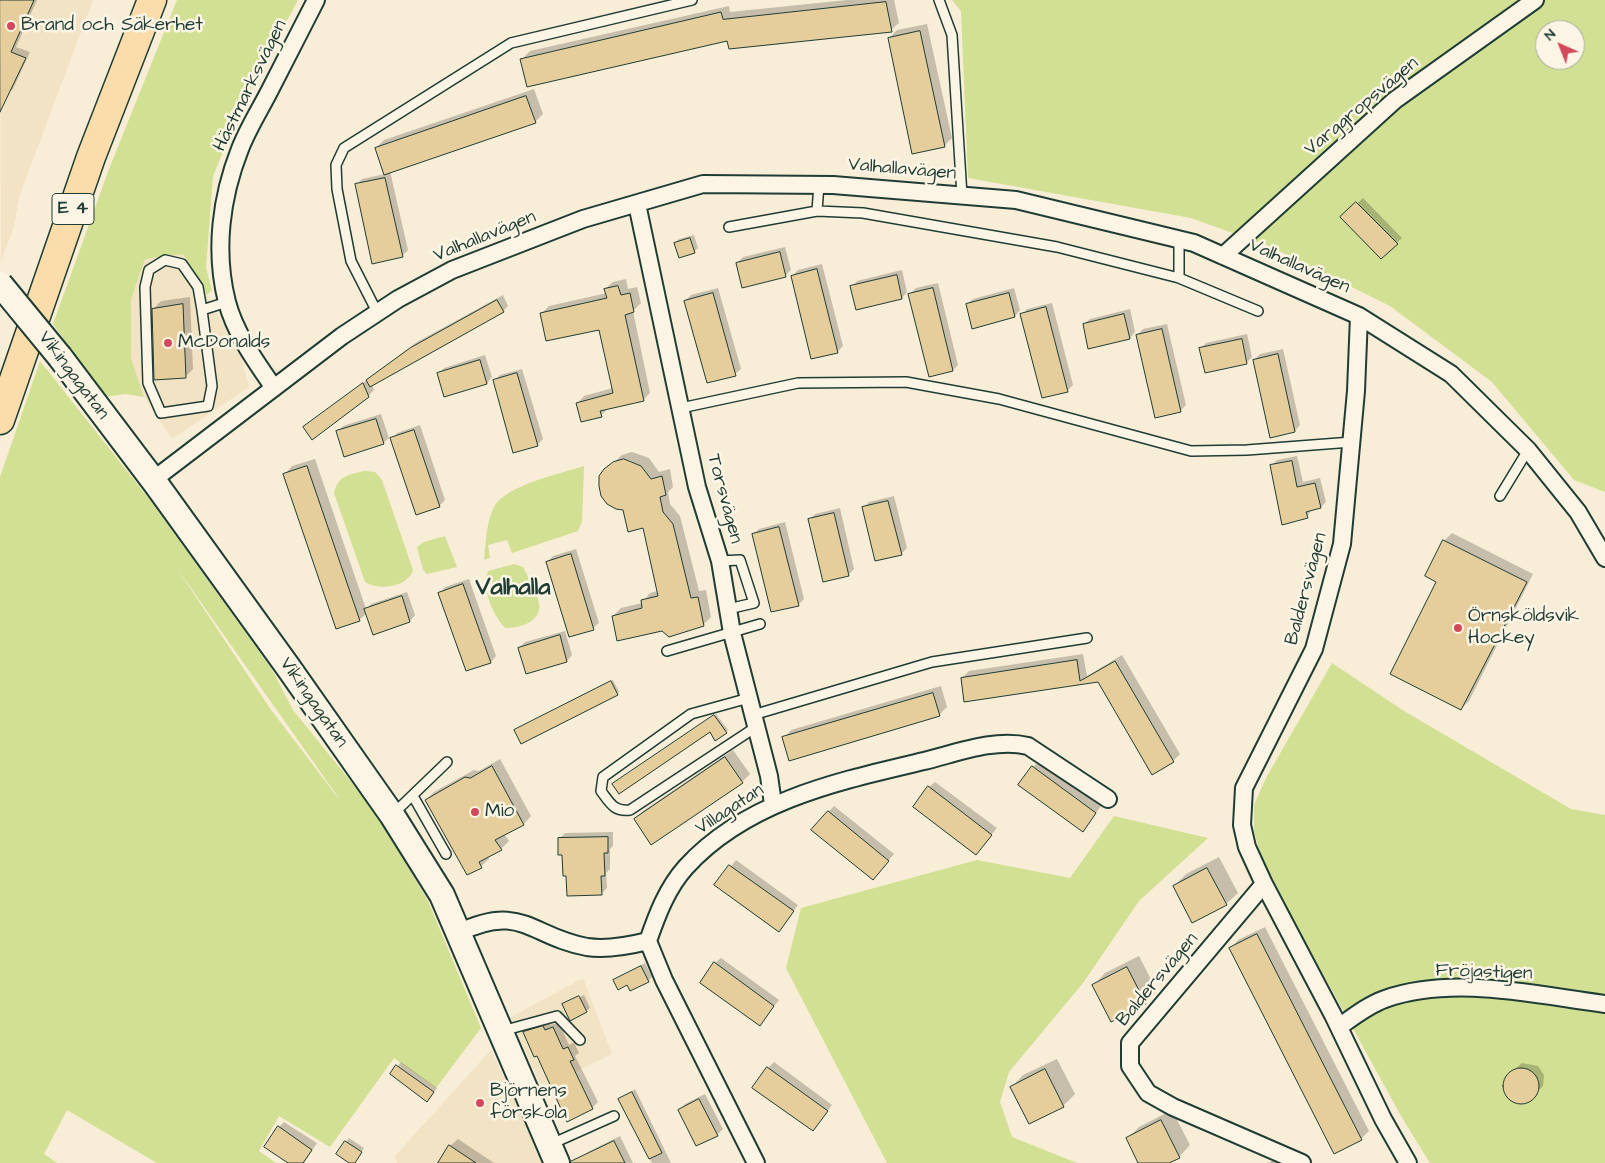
<!DOCTYPE html>
<meta charset="utf-8">
<style>
body{margin:0}
#map{position:relative;width:1605px;height:1163px;overflow:hidden;background:#f8edd6;font-family:"Architects Daughter",sans-serif}
canvas{display:block}
.north{position:absolute;left:1535px;top:20px;width:50px;height:50px;box-sizing:border-box;background:#fcf5e5;border:1px solid #a4ab9e;border-radius:50%;rotate:316deg;font-size:14px;font-weight:700;line-height:20px;text-align:center;color:#1f3d34}
.north::after{content:'';display:block;margin:auto;width:18px;height:22px;background:#d1495b;clip-path:polygon(50% 0,100% 100%,50% 72%,0 100%)}
</style>
<div id="map">
<canvas width="1605" height="1163"></canvas>
<div class="north">N</div>
</div>
<script>
const context = document.querySelector('canvas').getContext('2d');
context.lineJoin = 'round';
function paint(path, color) { context.fillStyle = color; context.fill(path, 'evenodd'); }
function strokePath(path, color, width, dash) { context.strokeStyle = color; context.lineWidth = width; context.lineCap = dash ? 'butt' : 'round'; context.setLineDash(dash || []); context.stroke(path); }
function write(font, color, halo, rows, align = 'center') {
  context.font = font + ' "Architects Daughter",sans-serif'; context.lineWidth = 5; context.setLineDash([]); context.textBaseline = 'middle'; context.strokeStyle = halo; context.fillStyle = color; for (const [text, x, y, turn = 0] of rows) {
    context.save(); context.translate(x, y); context.rotate((+turn || 0) * Math.PI / 180); context.textAlign = isNaN(turn) ? turn : align; if (halo) context.strokeText(text, 0, 0); context.fillText(text, 0, 0); context.restore();
  }
}
const built = new Path2D(`
 M0,0h93l-74,197 -5,30 -13,34z
 M183,253l57,100 9,34 -77,52 -28,-42 -13,-39v-58l14,-41z
 M583,978l29,76 -70,34 -33,-70z
 M491,1050l53,113h-147l-2,-7z`);
const green = new Path2D(`
 M177,0h121l-55,103 -30,73 -7,92 6,22 -5,5 -24,-41 -38,5 -14,41v58l13,39 -19,-3 -20,3 -52,-73 56,-155z
 M952,0h653v492l-31,-12 -82,-98 -102,-76 -119,-59 -80,-29 -223,-40 -7,-167zM1545,30h30v30h-30z
 M40,361l110,139 121,168 22,42 80,99 55,92 53,127 -45,60 -42,-30 -64,89 -51,-31 -20,35 17,12h-119l-90,-53 -23,44 13,9h-57v-686zM176,567l162,230v1l-69,-91z
 M584,466l-2,55 -4,10 -66,22 -5,-13 -19,5 2,13 -6,2c2,-17 2,-37 10,-53 10,-21 68,-34 90,-41z
 M364,471l11,1 7,8 31,90c-5,17 -34,21 -48,12l-31,-89c4,-17 14,-18 30,-22z
 M445,536l12,31 -30,7 -4,-4 -6,-23 7,-5z
 M514,564l9,3c5,10 14,25 16,36 3,19 -19,25 -34,25 -12,-13 -24,-40 -17,-57z
 M1332,663l72,48 167,98 34,6v348h-175l-29,-47 -113,-206 -27,-54 -7,-25v-26l12,-27z
 M1114,816l94,22 -69,63 -56,82 -74,89 -9,30 12,35 65,26h-190l-101,-195 15,-60 176,-48 93,18z`);
const shadow = new Path2D(`
 M0,0h37l-21,47 14,5 -17,37 -6,5 -7,-3z
 M847,0h47l5,23 -8,7 -163,9 -206,20 8,-8 199,-45 1,6z
 M927,24l25,114 -8,8 -55,-108 8,-8z
 M534,89l9,25 -8,8 -145,49 18,79 -6,6 -46,-71 6,-6 23,-5 -9,-26 8,-8z
 M1363,198l39,40 -21,20 -39,-41z
 M694,235l4,13 -4,4 -19,-9 4,-4z
 M785,247l6,23 -6,6 -48,-13 6,-6z
 M822,264l21,82 -6,6 -45,-76 6,-6z
 M902,270l5,22 -5,6 -50,-11 5,-6z
 M626,279l2,10 9,-2 4,16 -8,8 17,82 -7,7 -34,8 -8,7 -24,-11 7,-8 29,-8 -13,-60 -59,-14 8,-8 58,-13 -2,-4 8,-7z
 M938,283l20,82 -5,5 -43,-76 6,-6z
 M718,288l23,81 -6,5 -50,-73 6,-6z
 M1014,288l6,22 -5,6 -42,11 -6,-23 6,-5z
 M503,295l5,11 -5,5 -131,73 2,6 -6,6 -64,32 113,-86z
 M190,297l3,72 -7,7 -33,-67 8,-8z
 M1052,303l21,82 -6,6 -45,-76 5,-6z
 M1130,309l5,23 -5,6 -46,-14 6,-5z
 M1167,324l19,81 -6,6 -43,-76 6,-6z
 M1247,334l5,23 -5,5 -41,10 -6,-23 6,-6z
 M1283,349l17,76 -5,6 -41,-71 6,-6z
 M485,355l7,22 -5,6 -42,13 -7,-22 6,-6z
 M522,369l21,70 -6,6 -43,-64 6,-6z
 M381,414l8,24 -6,5 -46,-11 6,-6z
 M420,425l25,75 -6,6 -47,-67 5,-6z
 M632,452l17,6 10,14 11,-3 3,18 -5,5 2,12 10,12 19,75 7,-1 5,27 -8,8 -41,4 -49,-13 8,-8 21,-5 8,-10 8,-2 -14,-65 -20,-17 -19,-39 17,-15z
 M1297,456l6,26 17,-4 6,24 -5,5 -9,2 -5,8 -36,-51 6,-6z
 M315,459l51,150 5,-5 36,-12 8,23 -5,6 -36,12 -7,-20 -8,7 -74,-146 7,-8z
 M894,496l13,52 -6,6 -38,-46 6,-6z
 M840,508l14,61 -5,5 -25,7 -15,-61 6,-6z
 M785,522l19,77 -6,6 -44,-71 5,-5z
 M1452,533l81,41 -64,127 -8,8 -23,-128 6,-40z
 M576,549l23,74 -6,5 -46,-66 6,-6z
 M469,579l27,77 -5,6 -24,8 -27,-77 5,-6z
 M565,631l7,24 -5,6 -48,-13 6,-6z
 M1083,654l4,22 35,-21 58,99 -7,7 -74,-80 -133,20 -4,-23 7,-7z
 M613,680l6,12 -2,2 -96,48 -4,-13z
 M941,686l6,21 -8,8 -155,23 7,-8z
 M716,714l12,16 -2,2 -16,-1 -95,52z
 M733,750l17,24 -8,8 -107,37 8,-8z
 M500,759l31,57 -7,8 -20,10 5,7 -8,8 -13,7 1,3 -8,7 -13,8 -42,-74 8,-8 40,-22 5,1z
 M1039,761l62,45 -13,18 -55,-57z
 M935,782l62,46 -21,25 -47,-66z
 M834,806l60,48 -16,19 -50,-61z
 M613,832v14l-3,3v20l-4,4 1,15 -6,6 -34,-19 -8,-36 6,-6z
 M1219,857l19,36 -12,11 -52,-18 12,-12z
 M736,860l62,45 -14,19 -68,-39z
 M1265,927l104,204 -8,8 -130,-191 7,-8z
 M1139,956l18,35 -12,12 -51,-18 11,-12z
 M721,958l58,42 -19,24 -45,-61z
 M645,963l7,14 -4,4 -18,9 -3,-6 -12,-4z
 M584,995l6,13 -4,3 -20,-7z
 M549,1021l2,4 8,-3 10,23 5,-3 5,11 -4,3 23,46 -6,6 -55,-53 -13,-23 6,-5z
 M1057,1059l18,35 -12,12 -51,-19 11,-12z
 M401,1062l36,26 -6,9 -39,-23z
 M774,1062l58,43 -19,25 -45,-62z
 M1522,1063l16,3 6,9 -1,11 -14,15 -11,2 -5,-2 -8,-8 -1,-6 3,-11z
 M635,1089l36,74h-19l-32,-64z
 M705,1094l18,35 -6,6 -37,-25 5,-6z
 M1172,1110l18,35 -11,12 -12,6h-27l-13,-24 12,-12z
 M284,1122l33,21 -13,20h-14l-11,-36z
 M620,1136l13,27h-47l-3,-6 5,-5z
 M349,1138l15,10 -10,15h-2l-6,-21z
 M458,1139l36,24h-46l2,-17z
 M1284,1155l4,8h-20z`);
const building = new Path2D(`
 M0,0h34l-23,52 15,6 -26,54z
 M886,2l6,30 -163,17 -2,-8 -200,46 -7,-28 201,-47 2,7z
 M920,31l25,116 -33,7 -24,-116z
 M526,96l10,27 -152,52 -9,-27z
 M385,178l18,79 -31,7 -17,-80z
 M1356,202l42,42 -17,15 -41,-42z
 M690,238l5,15 -16,5 -5,-15z
 M780,252l6,25 -44,11 -6,-25z
 M817,269l21,84 -27,6 -20,-83z
 M897,275l5,24 -46,11 -6,-24z
 M618,286l3,9 9,-2 4,19 -9,3 19,86 -44,10 2,6 -21,5 -5,-19 37,-10 -14,-63 -53,11 -6,-28 67,-15 -3,-9z
 M933,288l20,83 -24,6 -21,-83z
 M713,293l23,83 -29,7 -23,-82z
 M1009,293l6,24 -43,12 -6,-25z
 M497,300l7,12 -134,75 -4,-7 44,-32z
 M183,304l3,74 -32,2 -2,-71z
 M1046,307l22,85 -26,6 -22,-84z
 M1124,314l6,25 -42,10 -5,-25z
 M1162,329l19,83 -26,6 -19,-83z
 M1242,339l5,25 -42,9 -6,-25z
 M1278,354l17,78 -25,6 -17,-78z
 M480,360l7,24 -43,13 -7,-24z
 M517,373l21,73 -25,7 -20,-73z
 M363,383l6,14 -57,43 -9,-13z
 M376,419l8,25 -40,13 -8,-26z
 M414,430l26,77 -24,8 -26,-77z
 M624,459l17,7 10,13 11,-3 4,19 -6,2 3,15 10,12 18,74 7,-1 6,29 -35,11 -7,-6 -45,10 -5,-25 30,-8 -1,-8 17,-4 -15,-68 -15,4 -5,-22 -7,-1 -9,-5 -6,-8 -2,-10v-10l5,-7 9,-7z
 M1292,461l5,26 18,-4 6,25 -15,4 2,6 -26,7 -12,-60z
 M307,466l53,155 -24,8 -53,-155z
 M888,501l14,54 -27,6 -13,-54z
 M834,513l15,63 -26,6 -15,-63z
 M779,527l20,79 -28,6 -19,-78z
 M1443,540l84,42 -66,128 -71,-36 46,-92 -11,-6z
 M571,554l23,76 -25,7 -23,-75z
 M463,584l28,79 -25,8 -28,-78z
 M402,596l8,26 -37,13 -9,-26z
 M560,635l7,27 -41,12 -8,-26z
 M1077,660l3,21 35,-20 59,101 -22,13 -54,-93 -134,20 -3,-24z
 M611,681l7,14 -97,49 -7,-14z
 M933,693l7,23 -151,45 -7,-24z
 M714,715l13,18 -12,8 -5,-9 -91,62 -7,-10z
 M725,757l18,26 -92,62 -17,-26z
 M492,766l32,59 -29,15 7,10 -23,12 3,6 -15,7 -42,-75 40,-23 5,1z
 M1032,766l64,47 -13,19 -65,-47z
 M928,786l64,49 -16,20 -63,-48z
 M828,811l61,50 -16,19 -62,-50z
 M608,837v16h-4l1,23h-4l1,19 -35,1 -1,-20h-3l-1,-21h-4v-17z
 M729,865l65,46 -15,21 -65,-47z
 M1207,868l20,37 -35,18 -19,-37z
 M1257,934l105,206 -28,14 -105,-206z
 M714,962l60,44 -14,20 -60,-43z
 M641,966l8,16 -19,9 -3,-6 -9,5 -5,-10z
 M1127,967l19,37 -35,18 -19,-37z
 M579,996l8,16 -17,9 -8,-17z
 M543,1026l2,4 8,-3 10,22 5,-2 6,13 -4,1 23,48 -26,13 -30,-66 -3,1 -11,-25z
 M396,1065l38,27 -7,10 -37,-28z
 M767,1067l61,44 -15,20 -61,-43z
 M1503 1086a18 18 0 1 1 36 0a18 18 0 1 1-36 0Z
 M1045,1069l19,38 -35,17 -19,-37z
 M632,1092l30,61 -13,6 -31,-60z
 M699,1099l19,37 -22,10 -18,-36z
 M1161,1120l19,38 -11,5h-31l-12,-25z
 M278,1126l34,24 -9,13h-15l-24,-16z
 M345,1141l17,11 -7,11h-6l-13,-9z
 M614,1141l11,22h-55v-1z
 M449,1145l27,18h-38z`);
const lane = new Path2D(`
 M939,0l13,35 10,161
 M817,211l2,-27
 M729,227l88,-16 46,2 194,34 122,31
 M1179,239v39l79,33
 M202,310l-4,-23 -16,-23 -17,-4 -16,10 -4,17 3,96 13,30 47,-7 4,-20 -10,-76 25,-8
 M377,312l-26,-51 -14,-72 -1,-24 8,-17 167,-105 181,-43
 M681,408l117,-25 108,-1 93,17 192,52 56,-1 105,-8
 M1500,496l28,-46
 M720,561l20,-1 14,43 -26,6
 M667,651l93,-27
 M749,698l-58,16 -88,63 -2,14c9,12 13,21 29,19l126,-83
 M753,715l179,-53 155,-24
 M413,796l33,58
 M392,815l55,-53
 M502,1031l55,-15 23,24
 M549,1145l65,-29`);
const street = new Path2D(`
 M637,204l60,283 23,74 12,72 37,143 4,28
 M1223,256l172,-156 140,-100
 M1359,316l-3,75 -14,153 -28,105 -70,139 -2,37 5,22 17,37 69,131 50,104 25,44
 M274,388c-18,-26 -39,-55 -47,-86 -13,-51 -6,-105 13,-153 8,-21 21,-41 31,-61 15,-29 30,-59 45,-88
 M153,480l189,-144 56,-37 54,-29 131,-51 120,-35 130,1 183,15 178,43 165,73 92,58 77,76 50,62 27,46
 M1264,884l-134,159v23l18,27 25,14 129,56
 M458,933c64,-31 73,4 129,14 20,3 41,-1 61,-6
 M1339,1027c14,-10 29,-22 46,-28 69,-24 149,-4 220,5
 M756,1163l-92,-183 -16,-39c9,-26 19,-53 38,-74 61,-67 154,-86 238,-106 33,-8 71,-23 104,-15l80,53`);
const secondary = new Path2D(`
 M60,357l96,127 132,183 104,148 50,80 115,268`);
const highway = new Path2D(`
 M0,420l91,-263 61,-157`);
const secondaryBridge = new Path2D(`
 M0,284l60,73`);
const markers = [
 [11,26,5,"#d1495b"],
 [168,343,5,"#d1495b"],
 [1458,628,5,"#d1495b"],
 [475,812,5,"#d1495b"],
 [480,1103,5,"#d1495b"]
];
const shields = [
 [73,209,42]
];
const shieldNames = [
 ["E 4",73,209]
];
const poiNames = [
 ["Brand och Säkerhet",21,26],
 ["McDonalds",178,343],
 ["Örnsköldsvik",1468,617],
 ["Hockey",1468,639],
 ["Mio",485,812],
 ["Björnens",490,1092],
 ["förskola",490,1114]
];
const streetNames = [
 ["Hästmarksvägen",251,86,-64],
 ["Varggropsvägen",1362,107,-40],
 ["Valhallavägen",902,170,5],
 ["Valhallavägen",485,237,-22],
 ["Valhallavägen",1299,267,24],
 ["Vikingagatan",73,376,53],
 ["Torsvägen",724,499,75],
 ["Baldersvägen",1307,589,-75],
 ["Vikingagatan",313,703,55],
 ["Villagatan",730,810,-33],
 ["Fröjastigen",1484,973,2],
 ["Baldersvägen",1158,980,-50]
];
const districtNames = [
 ["Valhalla",513,589]
];
paint(built, '#f3e3c5');
paint(green, '#d1e093');
paint(shadow, '#0003');
paint(building, '#e6cd9c');
strokePath(building, '#1f3d34', 1);
strokePath(lane, '#1f3d34', 12);
strokePath(street, '#1f3d34', 20);
strokePath(secondary, '#1f3d34', 28);
strokePath(highway, '#1f3d34', 31);
strokePath(lane, '#fcf5e5', 9);
strokePath(street, '#fcf5e5', 16);
strokePath(secondary, '#fcf5e5', 24);
strokePath(highway, '#faddab', 28);
strokePath(secondaryBridge, '#1f3d34', 28, []);
strokePath(secondaryBridge, '#fcf5e5', 24);
for (const [x, y, r, color] of markers) { const dot = new Path2D(); dot.arc(x, y, r, 0, 2 * Math.PI); context.fillStyle = color; context.fill(dot); strokePath(dot, '#fcf5e5', 2); }
for (const [x, y, w] of shields) { const box = new Path2D(); box.roundRect(x - w / 2, y - 15.5, w, 31, 4); context.fillStyle = '#fcf5e5'; context.fill(box); strokePath(box, '#1f3d34', 1); }
write('bold 18px', '#1f3d34', null, shieldNames);
write('19px', '#1f3d34', '#fcf5e5', poiNames, 'left');
write('19px', '#1f3d34', '#fcf5e5', streetNames);
write('bold 24px', '#1f3d34', '#fcf5e5', districtNames);
</script>
